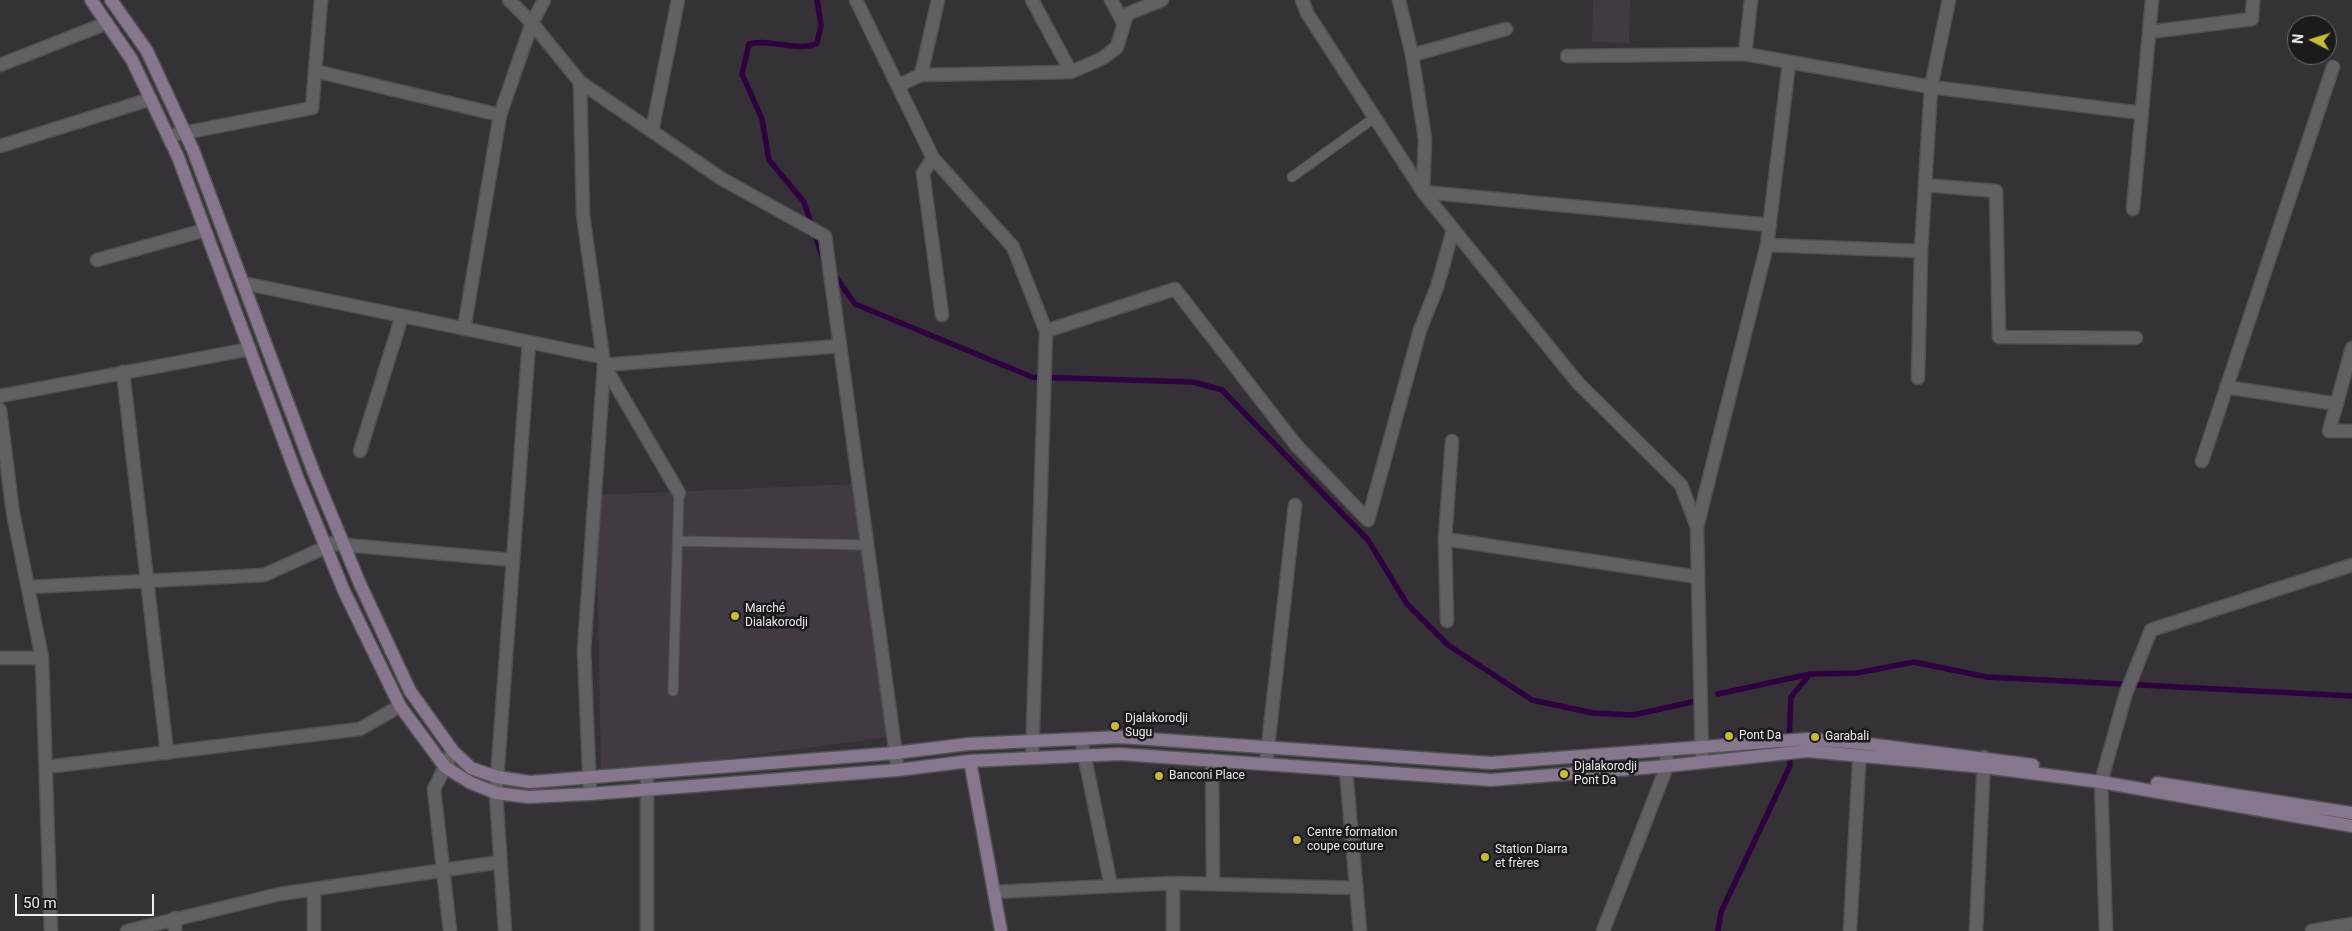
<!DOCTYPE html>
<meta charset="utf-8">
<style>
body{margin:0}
#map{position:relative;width:2352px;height:931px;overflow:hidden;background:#353136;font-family:Roboto,sans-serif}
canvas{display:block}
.north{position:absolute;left:2287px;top:15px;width:50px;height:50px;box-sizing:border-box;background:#1b1a1c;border:1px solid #6f6e70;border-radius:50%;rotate:275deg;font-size:14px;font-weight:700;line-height:20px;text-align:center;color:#edebee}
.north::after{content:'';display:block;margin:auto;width:18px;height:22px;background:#c7bb3c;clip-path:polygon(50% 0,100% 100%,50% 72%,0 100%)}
.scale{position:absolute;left:15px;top:894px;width:139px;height:22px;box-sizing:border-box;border:2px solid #edebee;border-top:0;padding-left:6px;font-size:15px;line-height:18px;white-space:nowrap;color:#edebee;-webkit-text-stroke:4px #1b1a1c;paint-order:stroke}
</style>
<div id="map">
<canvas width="2352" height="931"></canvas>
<div class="north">N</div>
<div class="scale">50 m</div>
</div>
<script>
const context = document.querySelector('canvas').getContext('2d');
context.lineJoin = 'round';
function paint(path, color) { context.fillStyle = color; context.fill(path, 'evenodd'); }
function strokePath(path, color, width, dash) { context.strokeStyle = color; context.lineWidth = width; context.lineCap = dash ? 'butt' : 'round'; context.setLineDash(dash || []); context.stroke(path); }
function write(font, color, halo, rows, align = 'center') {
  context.font = font + ' Roboto,sans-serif'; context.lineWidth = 5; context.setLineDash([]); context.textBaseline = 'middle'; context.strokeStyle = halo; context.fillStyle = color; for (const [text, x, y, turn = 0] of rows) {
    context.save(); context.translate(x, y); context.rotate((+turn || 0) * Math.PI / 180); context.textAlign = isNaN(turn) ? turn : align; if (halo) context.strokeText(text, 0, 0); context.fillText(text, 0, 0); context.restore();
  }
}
const built = new Path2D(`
 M1593,0h37l-1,43 -37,-1z
 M854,484l34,253 -287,38 -5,-280z`);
const stream = new Path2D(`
 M817,0l4,25 -4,18c-19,10 -45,-5 -68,1l-7,30 20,45 7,41 35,42 20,60
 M833,273l22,31 177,73 161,5 29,8 146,150 39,64 41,41 84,55 61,13 40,2 59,-13
 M1718,694l92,-20 47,-1 57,-11 73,15 365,19
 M1789,740l2,-43 19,-23
 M1718,931l3,-19 69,-146 -1,-14`);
const lane = new Path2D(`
 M1292,177l82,-59
 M678,541l190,4
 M673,691l6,-198`);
const street = new Path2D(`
 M509,0l23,23 48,59 142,97 103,57 73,534
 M856,0l77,158 80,89 33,84 -14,427
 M1032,0l39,72
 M1111,0l13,24
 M1302,0l5,13 116,179 347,33
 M1399,0l13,55 13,84 -2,53 155,191 103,102 16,42 5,235
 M2149,32l103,-13 1,-19
 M1745,54l6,-54
 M1412,55l94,-26
 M1567,56l178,-2 186,33 211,26
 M0,65l107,-42
 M315,71l185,44
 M921,75l17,-75
 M580,82l3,133 21,150 -20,285 6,144
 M899,85l22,-10 150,-3 32,-14 14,-11 10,-33 35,-14
 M652,131l26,-131
 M168,136l144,-28 9,-108
 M0,146l151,-47
 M933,158l-10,15 19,142
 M1925,185l71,6 3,146 137,1
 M2133,209l19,-209
 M1767,245l154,6
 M97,260l108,-30
 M243,283l359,74
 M464,329l36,-214 32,-92 12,-23
 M1046,331l129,-42 121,156 72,75
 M2352,348l-23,83h23
 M604,365l236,-19
 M604,365l75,128
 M123,372l44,381
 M1918,378l3,-127 10,-164 18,-87
 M2226,387l111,17
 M0,396l250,-47
 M0,410l13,103 29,145 9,273
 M360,451l42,-135
 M2202,461l131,-394
 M1368,520l52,-190 17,-43 16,-57
 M1697,527l70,-282 22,-182
 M1445,539l253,38
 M324,543l189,17
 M28,587l236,-12 62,-28
 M1447,621l-2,-82 7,-98
 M0,658h42
 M1081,739l30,147
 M1212,760l1,124
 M1266,764l29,-259
 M46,767l314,-38 40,-23
 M1346,770l14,161
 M647,774v157
 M314,889v42
 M994,892l179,-9 183,5
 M175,918v13
 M127,931l153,-37 220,-32
 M450,931l-16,-142 19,-38
 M505,931l-9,-138 33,-451
 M1173,931v-48
 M1603,931l64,-165 -1,-16
 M1850,931l10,-186
 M1976,931l8,-174
 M2106,931l-5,-149 25,-89 25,-63 201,-65
 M2312,931l40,-7`);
const secondary = new Path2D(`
 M91,0l41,60 46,97 120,322 46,112 56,115 45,61 26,16 25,10 32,4 62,-3 308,-24 72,-9 150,-7 371,26 176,-14 140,-15 177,16 117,15 251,44
 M111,0l36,51 46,99 121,323 46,111 50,107 43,60 18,17 26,9 33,5 365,-29 73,-9 152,-7 371,26 316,-24 53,4 173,22
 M970,761l31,170
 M2157,783l195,30`);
const markers = [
 [735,616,5,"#c7bb3c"],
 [1115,726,5,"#c7bb3c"],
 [1729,736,5,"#c7bb3c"],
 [1815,737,5,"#c7bb3c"],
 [1564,774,5,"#c7bb3c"],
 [1159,776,5,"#c7bb3c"],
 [1297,840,5,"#c7bb3c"],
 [1485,857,5,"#c7bb3c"]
];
const poiNames = [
 ["Marché",745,609],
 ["Dialakorodji",745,623],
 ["Djalakorodji",1125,719],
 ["Sugu",1125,733],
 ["Pont Da",1739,736],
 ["Garabali",1825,737],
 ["Djalakorodji",1574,767],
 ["Pont Da",1574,781],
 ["Banconi Place",1169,776],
 ["Centre formation",1307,833],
 ["coupe couture",1307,847],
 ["Station Diarra",1495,850],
 ["et frères",1495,864]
];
paint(built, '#413a43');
strokePath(stream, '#2e013f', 5.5);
strokePath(lane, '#525054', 11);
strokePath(street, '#525054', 15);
strokePath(secondary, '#525054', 15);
strokePath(lane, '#636065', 9);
strokePath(street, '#636065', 12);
strokePath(secondary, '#86768e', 12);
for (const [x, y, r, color] of markers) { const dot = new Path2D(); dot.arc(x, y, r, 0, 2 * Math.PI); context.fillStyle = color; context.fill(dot); strokePath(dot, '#1b1a1c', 2); }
write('12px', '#edebee', '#1b1a1c', poiNames, 'left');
</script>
